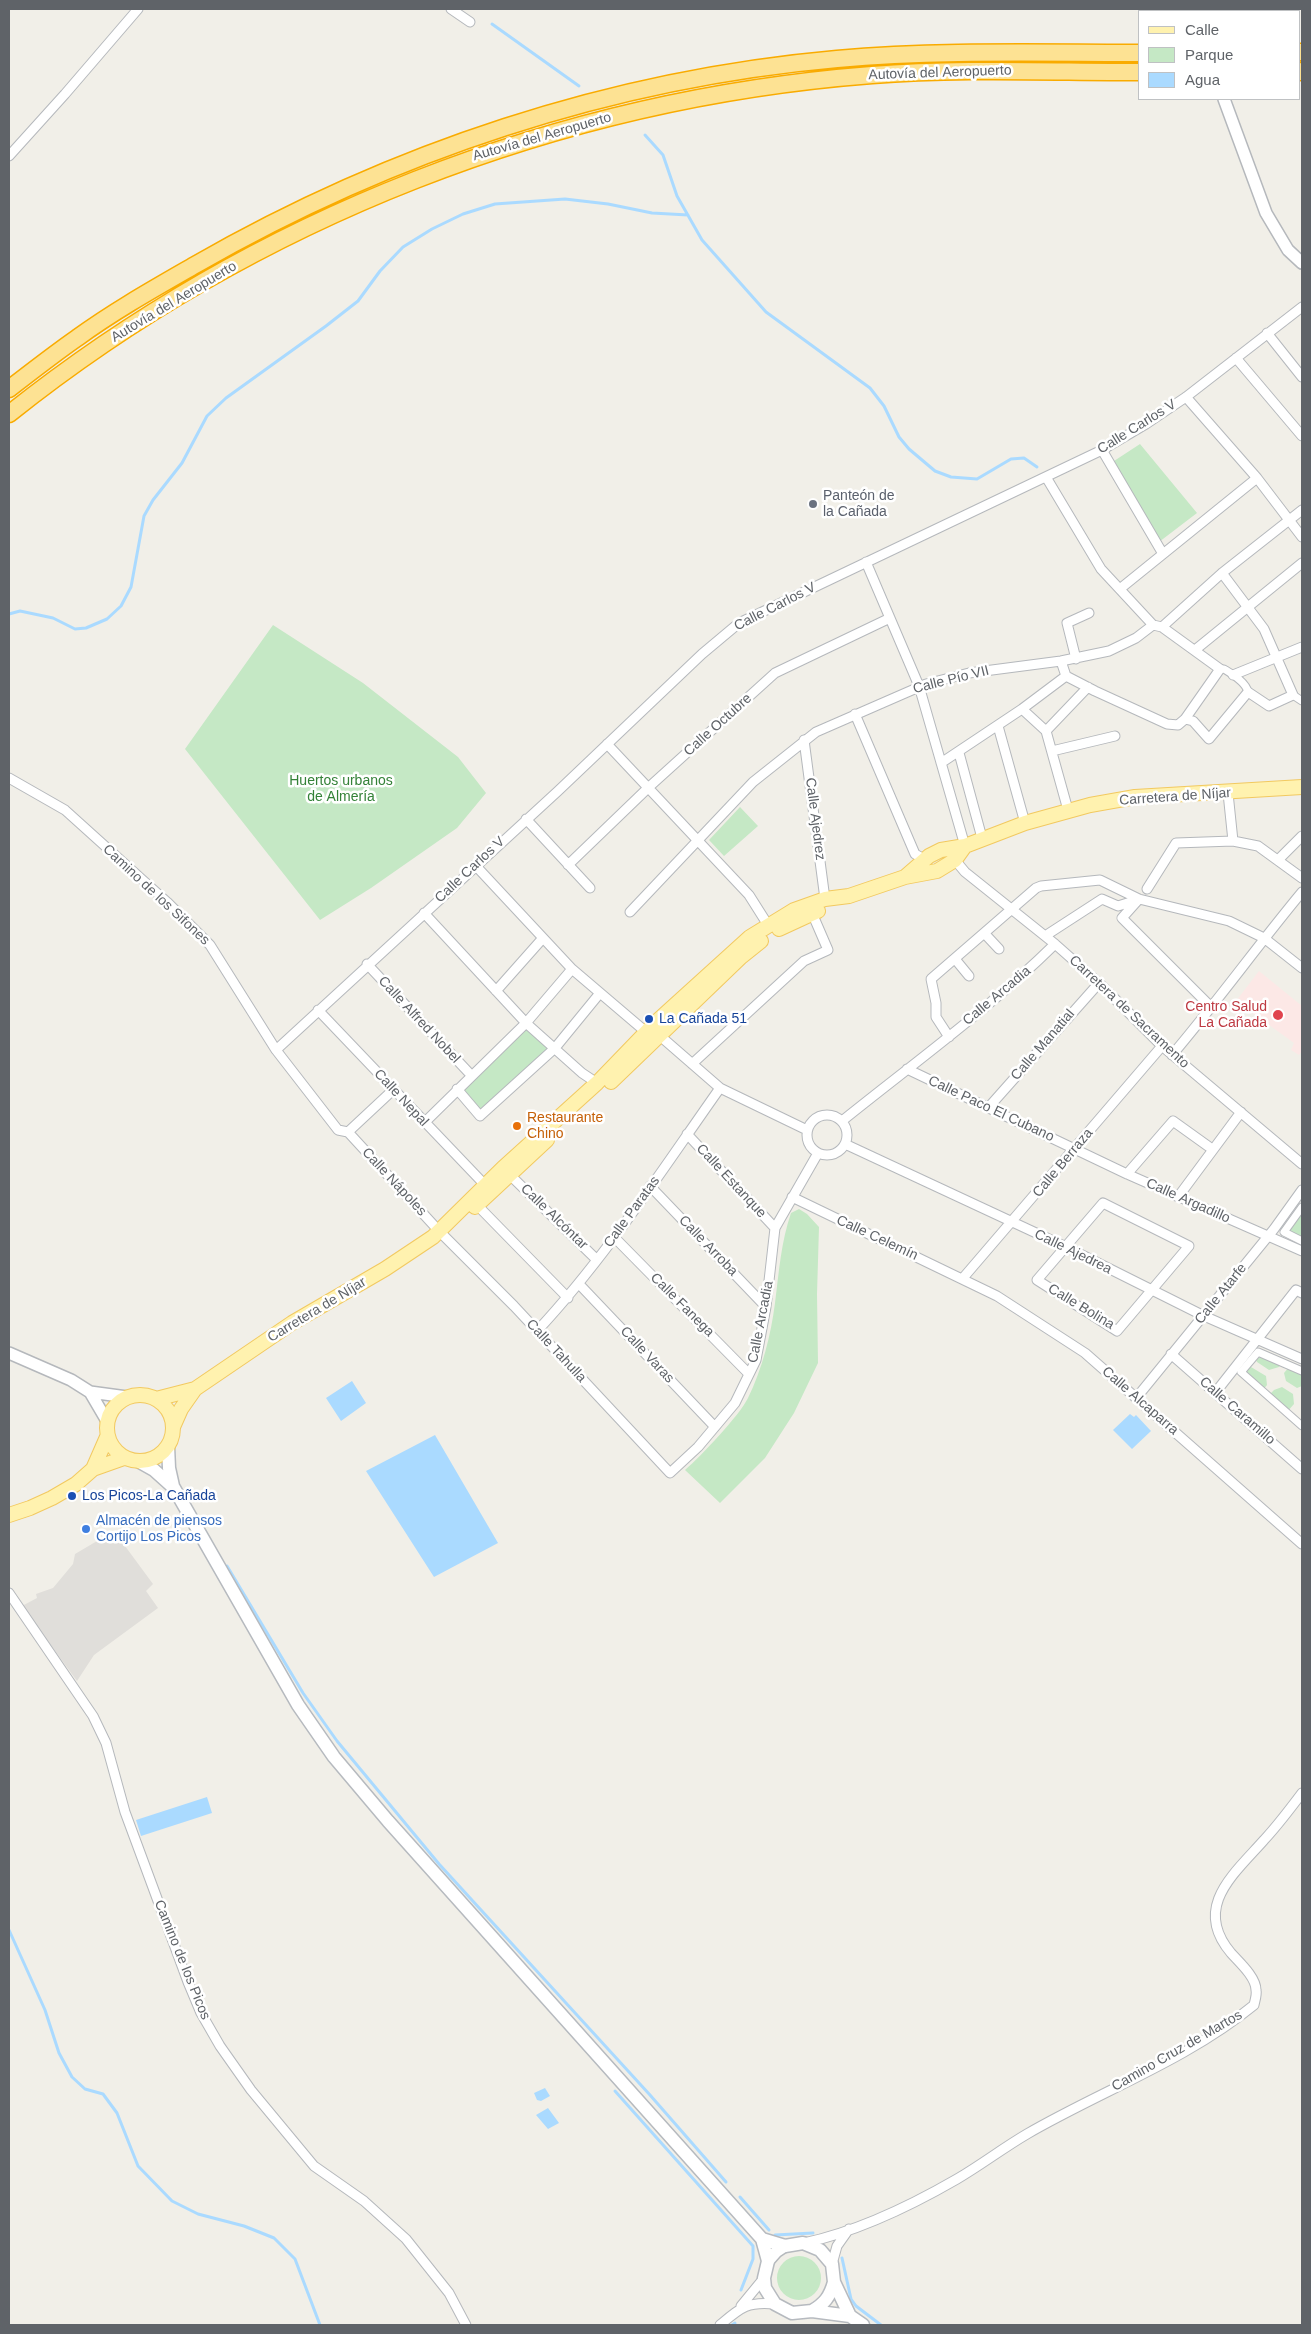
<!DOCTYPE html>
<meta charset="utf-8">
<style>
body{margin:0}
#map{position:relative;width:1311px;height:2334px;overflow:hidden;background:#f1efe8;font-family:Arial,sans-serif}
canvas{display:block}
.frame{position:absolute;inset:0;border:10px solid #5f6368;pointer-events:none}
.legend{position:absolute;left:1138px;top:10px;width:162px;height:90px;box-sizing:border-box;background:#fff;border:1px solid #bfc1c3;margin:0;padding:6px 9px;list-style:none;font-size:15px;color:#5f6368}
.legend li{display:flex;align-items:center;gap:10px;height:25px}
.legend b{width:25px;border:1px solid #bfc1c3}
</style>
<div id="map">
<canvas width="1311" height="2334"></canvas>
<div class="frame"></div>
<ul class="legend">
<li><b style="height:6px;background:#fff2af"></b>Calle</li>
<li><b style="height:14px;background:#c5e8c5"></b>Parque</li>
<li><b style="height:14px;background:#aadaff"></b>Agua</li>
</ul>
</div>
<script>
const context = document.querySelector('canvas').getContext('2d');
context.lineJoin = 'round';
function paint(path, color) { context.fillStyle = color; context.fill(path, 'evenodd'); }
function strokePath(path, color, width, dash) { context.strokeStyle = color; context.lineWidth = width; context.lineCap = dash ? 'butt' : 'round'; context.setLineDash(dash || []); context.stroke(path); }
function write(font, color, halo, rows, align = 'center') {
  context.font = font + ' Arial,sans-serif'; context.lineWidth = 5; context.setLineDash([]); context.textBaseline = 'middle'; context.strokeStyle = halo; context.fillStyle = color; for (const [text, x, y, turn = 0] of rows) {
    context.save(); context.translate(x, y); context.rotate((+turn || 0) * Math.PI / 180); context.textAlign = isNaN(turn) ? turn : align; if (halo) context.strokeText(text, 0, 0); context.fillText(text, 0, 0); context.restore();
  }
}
const industrial = new Path2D(`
 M114,1531l39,53 -7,7 12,17 -64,47 -17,26 -55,-75 15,-8 -1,-4 17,-6 20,-24 2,-10z`);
const medical = new Path2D(`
 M1259,971l43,35v45l-3,4 -8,-5 3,-7 -58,-42z`);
const green = new Path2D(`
 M1140,444l57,69 -38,29 -45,-81z
 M273,625l90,58 95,74 28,36 -29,35 -86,60 -51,32 -135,-171z
 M740,807l18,19 -34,30 -15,-16z
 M526,1023l29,25 -75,68 -23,-27z
 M799,1209l8,5 12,13 -2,67 1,69 -24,50 -29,45 -45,45 -35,-33c16,-14 54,-54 63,-72 14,-29 23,-63 27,-95 4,-31 6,-61 16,-90z
 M1301,1216l1,21 -18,-5 9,-13z
 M1258,1352l24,11 -3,4 -10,3 -12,-8 -3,-6z
 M1290,1366l12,5v15l-5,2 -11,-7 -2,-8z
 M1251,1367l15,9 1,9 -5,6 -21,-19 3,-4z
 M1282,1387l11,7 1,10 -7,8 -19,-16 6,-6z
 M777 2278a22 22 0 1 1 44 0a22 22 0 1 1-44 0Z`);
const water = new Path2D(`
 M352,1381l14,22 -25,18 -15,-23z
 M1130,1414l4,3 2,-2 15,16 -19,18 -19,-19z
 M435,1435l63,108 -64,34 -68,-106z
 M207,1797l5,16 -71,23 -5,-16z
 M545,2088l5,8 -9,5 -4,-1 -3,-7z
 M548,2108l11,15 -11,6 -12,-14z`);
const stream = new Path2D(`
 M492,24l87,62
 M645,135l18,20 14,41 25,44 64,72 104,76 14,18 15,31 10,12 26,22 16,6 26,2 34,-20 13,-1 13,9
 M9,614l11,-3 33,7 22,11 11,-1 21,-9 14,-13 10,-19 13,-71 9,-16 29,-37 25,-47 19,-18 100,-72 32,-25 22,-30 23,-24 29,-18 31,-15 32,-10 70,-5 43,5 44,9 36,2
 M227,1566l76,127 34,48 102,123 211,231 76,87
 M9,1930l36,80 14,43 13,24 13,12 18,5 14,19 21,53 34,35 26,13 46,12 30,12 21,21 25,66
 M615,2091l138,155v13l-12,31
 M740,2197l29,33
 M775,2235l38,-2
 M842,2258l9,41 5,7 25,19
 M732,2325l3,-2`);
const pedestrian = new Path2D(`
 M1220,669h4c8,5 22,13 24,23
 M1293,695l9,6
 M1302,1207l-18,25 18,9
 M1302,1371l-44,-19 -17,20 61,54`);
const minor = new Path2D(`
 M451,9l19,13
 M9,156l56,-62 73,-85
 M1267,333l35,44
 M1236,358l66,78
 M1186,397l71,81 45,59
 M1102,450l61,104
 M1046,477l55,92 52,56
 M866,562l53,124 46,160
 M1121,588l136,-110
 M1195,650l107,-87
 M1076,659l-9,-36 22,-10
 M1061,661l5,15 29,15 72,33 11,1 7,-6 35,-50 -58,-42
 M1233,675l69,-28
 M1022,709l24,22 22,79
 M855,714l60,140 9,5
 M1185,719l8,2 16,18 39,-47 21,14 24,-11 -29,-66 -42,-56
 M998,726l27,97
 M1046,731l42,-44
 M804,740l21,159
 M607,744l142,151 19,30
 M1052,751l63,-15
 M959,753l23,85
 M941,763l81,-54 44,-33
 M9,778l56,32 102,92 43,43 66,105 62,80 10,2
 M1228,793l5,48
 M526,819l64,69
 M955,860l10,12 90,72 44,39 63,63 140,118
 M1278,860l24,-24
 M475,865l97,104 74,63
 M568,865l81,-78 126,-114 115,-55
 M1147,889l29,-46 57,-2 25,5 44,32
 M1139,899l-17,19 90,90
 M630,912l123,-130 63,-50 110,-48 43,-11 92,-12 48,-10 27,-13 17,-13 9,2 60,-54 80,-63
 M424,913l102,110 56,50 15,10
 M985,934l14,15
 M1045,936l57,-37 16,7 19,-6
 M955,959l14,17
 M367,964l104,111
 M496,991l47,-53
 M318,1010l167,175
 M659,1035l61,53 87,42
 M949,1037l-13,-20v-14l-5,-24 105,-91 5,-2 59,-6 39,19 90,22 35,17 38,30
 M276,1050l282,-259 144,-137 37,-31 363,-173 44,-26 40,-27 116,-90
 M1172,1055c45,-53 86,-110 130,-163
 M692,1064l112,-103 24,-11 -16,-37
 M907,1069l220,105 175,77
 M457,1089l23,27 75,-68 45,-55
 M988,1108l111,-125
 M807 1135a20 20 0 1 1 40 0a20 20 0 1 1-40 0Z
 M842,1121c72,-58 147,-112 213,-177
 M424,1123l102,-100 46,-54
 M348,1132l91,99 75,75 156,167 28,-26 37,-44 21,-43 10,-53 9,-79 43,-75
 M348,1132l45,-42
 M687,1134l88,94
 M845,1144l219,102 140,70 98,43
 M1127,1174l46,-53 39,28
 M510,1175l87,85
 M650,1186l116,121
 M792,1197l205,99 88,57 217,191
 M1178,1197l63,-85
 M1103,1203l86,43 -72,85 -80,-51z
 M477,1205l91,93
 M614,1237l135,137
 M963,1278l199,-232
 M579,1284l136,143
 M537,1331c69,-74 125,-161 183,-243
 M1171,1354l131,115
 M1215,1393l81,-103 6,3
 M1137,1397l137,-168 28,-39
 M9,1593l84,123 13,27 19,69 63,170 13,31 19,33 31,44 63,76 50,35 42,38 43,54 17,32
 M804,2243c52,-11 108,-38 153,-64 24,-14 46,-31 70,-45 74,-43 160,-74 227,-129 1,-5 3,-10 2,-15 0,-13 -17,-28 -25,-37 -39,-46 3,-79 33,-113 14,-15 26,-31 38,-47
 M832,2264l5,-18 12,-17
 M741,2306l23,-28
 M720,2325c20,-17 27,-24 55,-21`);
const tertiary = new Path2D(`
 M1186,9l1,2
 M1224,99l42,114 22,37 14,13
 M9,1353l62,27 19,12 37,5
 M90,1392l17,29
 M768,2261l8,-9 9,-6`);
const secondary = new Path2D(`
 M168,1446l1,22 4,18
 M138,1461l16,9 20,18 124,217 36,52 54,64 374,418 6,22 -4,17 1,10 10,16 17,9 20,-2 38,5
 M762,2239l23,7 18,-3 17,7 12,14 2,18 16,34 13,9
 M812,2311c12,-7 18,-14 22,-29`);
const primary = new Path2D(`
 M906,876l23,-20 12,-6 24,-4 60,-23 65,-18 45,-8 167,-10
 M779,929l39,-18
 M611,1082l130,-125 20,-16
 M475,1207l72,-67
 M107 1428a33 33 0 1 1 66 0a33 33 0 1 1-66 0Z
 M156,1399l39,-10
 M173,1427l8,-18 14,-20 97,-66 93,-54 48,-32 70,-69 94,-85 57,-59 96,-87 44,-27 31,-11 24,-3 56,-19 32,-6 18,-11 10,-14
 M93,1469l14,-32
 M9,1515l21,-7 22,-10 24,-14 17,-15 31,-11`);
const motorway = new Path2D(`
 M1300,52h2
 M1300,72l2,-1
 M9,389c22,-17 45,-35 68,-51 37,-27 78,-50 118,-73 197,-113 416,-186 642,-206 101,-9 202,-6 303,-6
 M9,414c246,-196 550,-315 863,-339 89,-7 179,-3 268,-3`);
const markers = [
 [813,504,5,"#6b7280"],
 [1278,1015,6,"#e0444e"],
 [649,1019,5,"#1a4fb4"],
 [517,1126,5,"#e8710a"],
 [72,1496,5,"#1a4fb4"],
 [86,1529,5,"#3f7fe0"]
];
const streetNames = [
 ["Autovía del Aeropuerto",940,73,-2],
 ["Autovía del Aeropuerto",542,137,-16],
 ["Autovía del Aeropuerto",174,302,-31],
 ["Calle Carlos V",1137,427,-32],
 ["Calle Carlos V",775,607,-27],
 ["Calle Pío VII",951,680,-14],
 ["Calle Octubre",718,725,-42],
 ["Carretera de Níjar",1175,797,-4],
 ["Calle Ajedrez",815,819,83],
 ["Calle Carlos V",470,870,-43],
 ["Camino de los Sifones",156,895,43],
 ["Calle Arcadia",997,996,-40],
 ["Carretera de Sacramento",1129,1012,43],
 ["Calle Alfred Nobel",419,1020,47],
 ["Calle Manatial",1043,1045,-49],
 ["Calle Nepal",401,1098,47],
 ["Calle Paco El Cubano",991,1109,25],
 ["Calle Berraza",1063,1163,-50],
 ["Calle Estanque",731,1181,47],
 ["Calle Nápoles",394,1182,47],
 ["Calle Argadillo",1188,1201,24],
 ["Calle Paratas",632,1212,-54],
 ["Calle Alcóntar",554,1217,44],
 ["Calle Celemín",877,1238,25],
 ["Calle Arroba",708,1246,46],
 ["Calle Ajedrea",1073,1252,26],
 ["Calle Atarfe",1221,1294,-51],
 ["Calle Fanega",682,1305,45],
 ["Calle Bolina",1081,1307,31],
 ["Carretera de Níjar",317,1310,-31],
 ["Calle Arcadia",761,1322,-79],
 ["Calle Tahulla",556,1351,47],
 ["Calle Varas",647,1355,47],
 ["Calle Alcaparra",1140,1401,41],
 ["Calle Caramillo",1237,1411,41],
 ["Camino de los Picos",182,1960,68],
 ["Camino Cruz de Martos",1177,2051,-30]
];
const worshipNames = [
 ["Panteón de",823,496],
 ["la Cañada",823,512]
];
const parkNames = [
 ["Huertos urbanos",341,781],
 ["de Almería",341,797]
];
const healthNames = [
 ["Centro Salud",1267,1007],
 ["La Cañada",1267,1023]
];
const transitNames = [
 ["La Cañada 51",659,1019],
 ["Los Picos-La Cañada",82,1496]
];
const foodNames = [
 ["Restaurante",527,1118],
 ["Chino",527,1134]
];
const shopNames = [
 ["Almacén de piensos",96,1521],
 ["Cortijo Los Picos",96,1537]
];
paint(industrial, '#e0deda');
paint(medical, '#fce8e6');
paint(green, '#c5e8c5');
paint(water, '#aadaff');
strokePath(stream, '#aadaff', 3);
strokePath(pedestrian, '#b5b8bc', 9);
strokePath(minor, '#b5b8bc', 11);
strokePath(tertiary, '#b5b8bc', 14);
strokePath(secondary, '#b6babf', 15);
strokePath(primary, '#f2c960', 16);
strokePath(motorway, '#f9ab00', 19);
strokePath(pedestrian, '#fff', 7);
strokePath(minor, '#fff', 9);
strokePath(tertiary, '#fff', 11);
strokePath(secondary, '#fff', 12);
strokePath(primary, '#fff2af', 14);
strokePath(motorway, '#fde293', 16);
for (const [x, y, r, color] of markers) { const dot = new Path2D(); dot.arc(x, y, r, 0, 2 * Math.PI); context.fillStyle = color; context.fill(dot); strokePath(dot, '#fff', 2); }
write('14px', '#5f6368', '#fff', streetNames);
write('14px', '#5b616d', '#fff', worshipNames, 'left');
write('14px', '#348238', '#fff', parkNames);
write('14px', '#be3a42', '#fff', healthNames, 'right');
write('14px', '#164399', '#fff', transitNames, 'left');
write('14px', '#c56008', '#fff', foodNames, 'left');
write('14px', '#366cbe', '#fff', shopNames, 'left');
</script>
